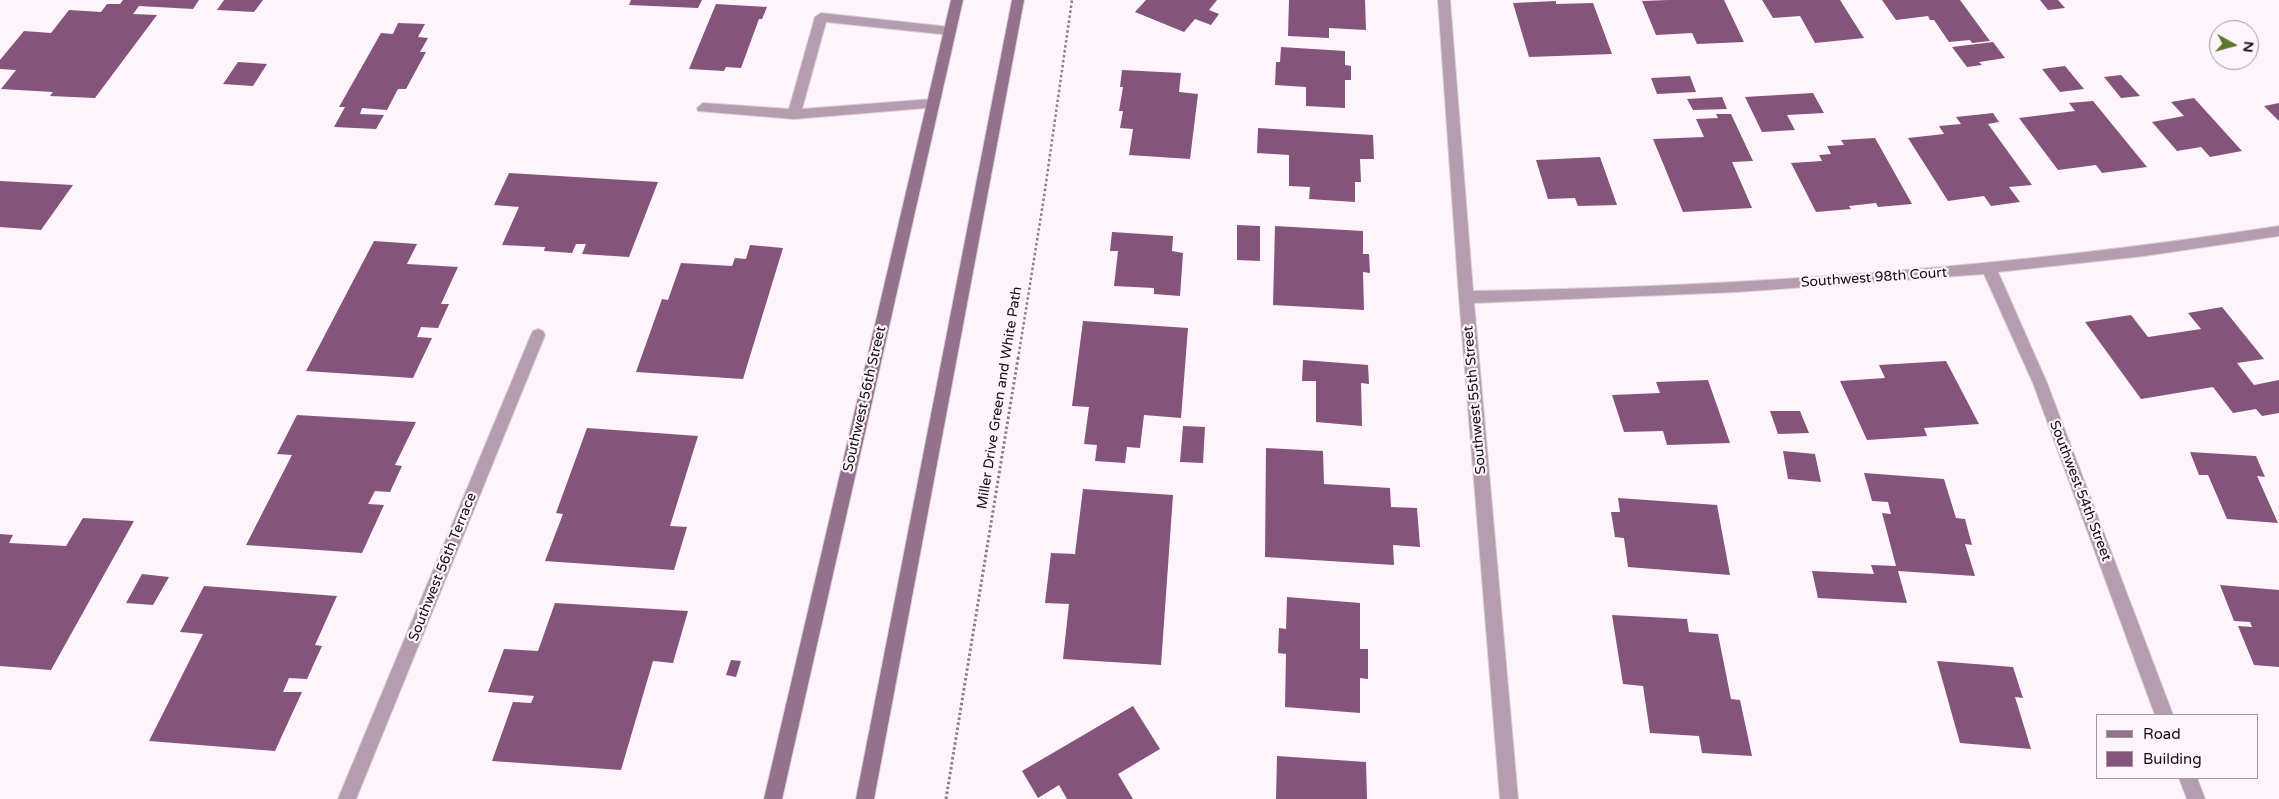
<!DOCTYPE html>
<style>
body{margin:0}
#map{position:relative;width:2279px;height:799px;overflow:hidden;background:#fef4fb;font-family:"Varela Round",sans-serif}
canvas{display:block}
.legend{position:absolute;left:2096px;top:714px;width:162px;height:65px;box-sizing:border-box;background:#fef4fb;border:1px solid #9f989d;margin:0;padding:6px 9px;list-style:none;font-size:15px;color:#100d10}
.legend li{display:flex;align-items:center;gap:10px;height:25px}
.legend b{width:25px;border:1px solid #9f989d}
.north{position:absolute;left:2209px;top:20px;width:50px;height:50px;box-sizing:border-box;background:#fef4fb;border:1px solid #9f989d;border-radius:50%;rotate:97deg;font-size:14px;font-weight:700;line-height:20px;text-align:center;color:#100d10}
.north::after{content:'';display:block;margin:auto;width:18px;height:22px;background:#5e772a;clip-path:polygon(50% 0,100% 100%,50% 72%,0 100%)}
</style>
<div id="map">
<canvas width="2279" height="799"></canvas>
<ul class="legend">
<li><b style="height:6px;background:#94718c"></b>Road</li>
<li><b style="height:14px;background:#84547b"></b>Building</li>
</ul>
<div class="north">N</div>
</div>
<script>
const context = document.querySelector('canvas').getContext('2d');
context.lineJoin = 'round';
function paint(path, color) { context.fillStyle = color; context.fill(path, 'evenodd'); }
function strokePath(path, color, width, dash) { context.strokeStyle = color; context.lineWidth = width; context.lineCap = dash ? 'butt' : 'round'; context.setLineDash(dash || []); context.stroke(path); }
function write(font, color, halo, rows, align = 'center') {
  context.font = font + ' "Varela Round",sans-serif'; context.lineWidth = 4.5; context.setLineDash([]); context.textBaseline = 'middle'; context.strokeStyle = halo; context.fillStyle = color; for (const [text, x, y, turn = 0] of rows) {
    context.save(); context.translate(x, y); context.rotate((+turn || 0) * Math.PI / 180); context.textAlign = isNaN(turn) ? turn : align; if (halo) context.strokeText(text, 0, 0); context.fillText(text, 0, 0); context.restore();
  }
}
const building = new Path2D(`
 M123,0h76l-6,9 -54,-3 -6,8 24,1 -62,83 -45,-2 3,-4 -52,-3 15,-19 -16,-1v-9l24,-29 27,2 18,-23 32,2 6,-8h13z
 M224,0h39l-9,12 -37,-2z
 M631,0h71l-4,8 -69,-3z
 M1146,0h71l-8,10 10,4 -8,11 -16,-6 -11,13 -49,-20z
 M1289,0h76l1,30 -37,-2v10l-41,-2z
 M1668,0h56l20,42 -47,2 -5,-11 -36,2 -14,-34z
 M1762,0h78l24,38 -49,5 -15,-27 -27,2z
 M1882,0h78l30,41 -18,2 -2,-3 -21,2 -15,-22h-4l-2,-4 -32,4z
 M2040,0h18l7,8 -17,2z
 M1556,1v3l37,-1 19,51 -83,3 -16,-54z
 M716,4l51,3 -5,12h-3l-18,49 -15,-1 -2,4 -35,-2z
 M398,23l27,1 -7,13 10,1 -8,14h6l-20,37h-8l-11,21 -25,-2 -2,6 24,1 -8,14 -42,-2 11,-20h-6l42,-74 12,1z
 M1993,42l12,16 -26,4 3,3 -15,2 -15,-20z
 M1281,47l64,4v14l6,1v14h-6v28l-39,-2v-19l-31,-2 1,-23h4z
 M238,62l29,2 -14,22 -30,-2z
 M2065,66l19,23 -24,3 -18,-23z
 M1122,70l59,3 -2,19 19,2 -8,65 -61,-4 4,-26 -13,-1 3,-17h-4l4,-24h-3z
 M2121,75l19,21 -19,2 -17,-21z
 M1690,76l6,16 -39,2 -6,-16z
 M1813,93l11,20 -37,2 8,15 -33,2 -17,-35z
 M1722,97l5,12 -34,1 -6,-11z
 M2194,98l48,53 -32,6 -9,-10 -24,4 -25,-29 32,-6 -13,-14z
 M2093,101l54,66 -45,6 -6,-8 -38,5 -39,-52 56,-7 -6,-8z
 M2279,103v18l-15,-15z
 M1993,113l6,9 -11,2 44,61 -23,2 11,15 -29,4 -7,-10 -36,5 -40,-63 36,-4 -5,-8 22,-2 -5,-7z
 M1716,114h15l22,47 -21,1 20,46 -69,4 -30,-73 51,-2 -8,-18 22,-1z
 M1258,128l115,7 1,24h-14l1,23h-6v20l-46,-3 1,-12 -21,-1v-31l-32,-2z
 M1875,138l37,66 -34,3 -2,-4 -27,3 2,3 -35,3 -25,-49 31,-2 -3,-6 12,-1 -4,-8 17,-1 -3,-5z
 M1600,157l17,48 -39,1 -3,-8 -27,1 -12,-39z
 M509,173l149,9 -29,75 -47,-3 4,-10h-10l-4,9 -28,-2 1,-4 -43,-2 17,-38 -25,-2z
 M0,181l73,4 -32,45 -41,-3z
 M1237,225l23,1v35l-23,-1z
 M1275,226l88,5v23h6l1,19 -7,-1 1,38 -91,-5z
 M1112,232l61,4 -1,15 11,2 -3,43 -26,-2v-6l-40,-2 4,-35h-8z
 M374,241l43,3 -10,20 51,3 -17,37h8l-11,24 -17,-1 -4,10 15,1 -19,40 -107,-7z
 M750,245l33,3 -40,131 -107,-7 26,-73 6,1 13,-37 51,3 3,-8 11,1z
 M2222,307l42,52 -27,4 17,22 25,-5v33l-17,3 -6,-7 -23,4 -20,-26 -72,12 -56,-77 46,-7 17,22 53,-8 -13,-16z
 M1083,321l105,7 -7,90 -37,-3 -4,33 -13,-1 -2,16 -30,-2 2,-16 -13,-1 5,-37 -17,-1z
 M1303,360l65,5 1,19 -8,-1 1,43 -46,-4v-41h-14z
 M1946,361l33,63 -55,4 3,8 -60,4 -27,-59 45,-3 -6,-13z
 M1708,380l22,63 -63,2 -4,-14 -39,1 -12,-37 48,-2 -4,-11z
 M1770,411h30l9,22 -31,1z
 M297,415l119,7 -21,43 7,1 -12,26 -15,-1 -7,13 16,1 -22,48 -116,-8 46,-90 -15,-1z
 M1183,426l22,1 -2,36 -23,-1z
 M587,428l111,8 -28,90 17,1 -13,43 -129,-9 18,-47 -7,-1z
 M1266,448l57,3 1,33 66,4 1,19 26,1 3,39 -27,-2 1,20 -129,-8z
 M1783,451l32,3 6,28 -33,-3z
 M2190,452l66,4 9,21 -8,-1 21,47 -51,-4 -19,-44h-9z
 M1864,473l80,6 12,39 9,1 7,26 -7,-1 10,32 -77,-5 9,32 -89,-5 -6,-27 62,3 -3,-9 25,1 -14,-53 9,1 -3,-12 -16,-1z
 M1083,489l90,6 -12,170 -98,-6 6,-55 -24,-1 6,-50 24,1z
 M1618,498l99,7 13,70 -102,-8 -4,-29 -9,-1 -4,-25h9z
 M83,518l51,3 -83,149 -51,-4v-132l13,1 -4,8 57,3z
 M142,574l27,3 -16,28 -27,-2z
 M2220,585l59,5v77l-25,-2 -16,-39 14,1 -2,-5 -16,-1z
 M204,586l133,10 -22,49 7,1 -15,33 -18,-1 -6,14h19l-27,59 -126,-10 54,-107 -23,-2z
 M1287,597l73,6v46h8v30l-8,-1v35l-75,-6 1,-53 -8,-1 1,-25 7,1z
 M555,603l133,8 -15,52 -20,-2 -32,109 -129,-9 21,-59 18,1 3,-7 -46,-4 16,-43 34,2z
 M1612,615l75,4 2,13 29,2 13,65 9,1 12,56 -50,-3 -3,-17 -49,-3 -7,-47 -20,-2z
 M731,660l10,1 -5,16 -10,-2z
 M1937,661l76,6 10,31 -8,-1 16,52 -71,-6z
 M1133,706l27,43 -42,25 15,25h-66l-8,-14 -21,13 -16,-27z
 M1277,756l89,6 1,37h-91z`);
const pathFar1 = new Path2D(`
 M1018,359l26,-162 28,-197`);
const path = new Path2D(`
 M946,799l72,-441`);
const service = new Path2D(`
 M821,13l129,14 6,4 -6,4 -124,-13 -24,87 131,-10 6,5 -1,3 -144,12 -96,-8 -1,-3 6,-5 86,6 26,-92z`);
const minor = new Path2D(`
 M1438,0h12l23,291c269,-4 540,-24 806,-65v10l-135,20 -146,16 49,111 126,332h-18l-122,-332 -49,-109 -247,18 -263,11 44,496h-18l-41,-502z
 M538,329l5,2 2,4 -189,464h-18l193,-464 2,-4z
 M2179,778h18l8,21h-18z`);
const secondary = new Path2D(`
 M951,0h12l-181,799h-18z
 M1012,0h12l-150,799h-18z`);
const streetNames = [
 ["Southwest 98th Court",1874,278,-4],
 ["Miller Drive Green and White Path",1000,398,-81],
 ["Southwest 56th Street",865,399,-77],
 ["Southwest 55th Street",1475,400,-95],
 ["Southwest 54th Street",2080,491,69],
 ["Southwest 56th Terrace",443,567,-68]
];
paint(building, '#84547b');
strokePath(service, '#d8cfd5', 2);
strokePath(minor, '#d8cfd5', 2);
strokePath(secondary, '#d8cfd5', 2);
strokePath(pathFar1, '#878085', 2.5, [2.5, 2.5]);
strokePath(path, '#878085', 3, [2.5, 2.5]);
paint(service, '#b59daf');
paint(minor, '#b59daf');
paint(secondary, '#94718c');
write('14px', '#100d10', '#fef4fb', streetNames);
</script>
